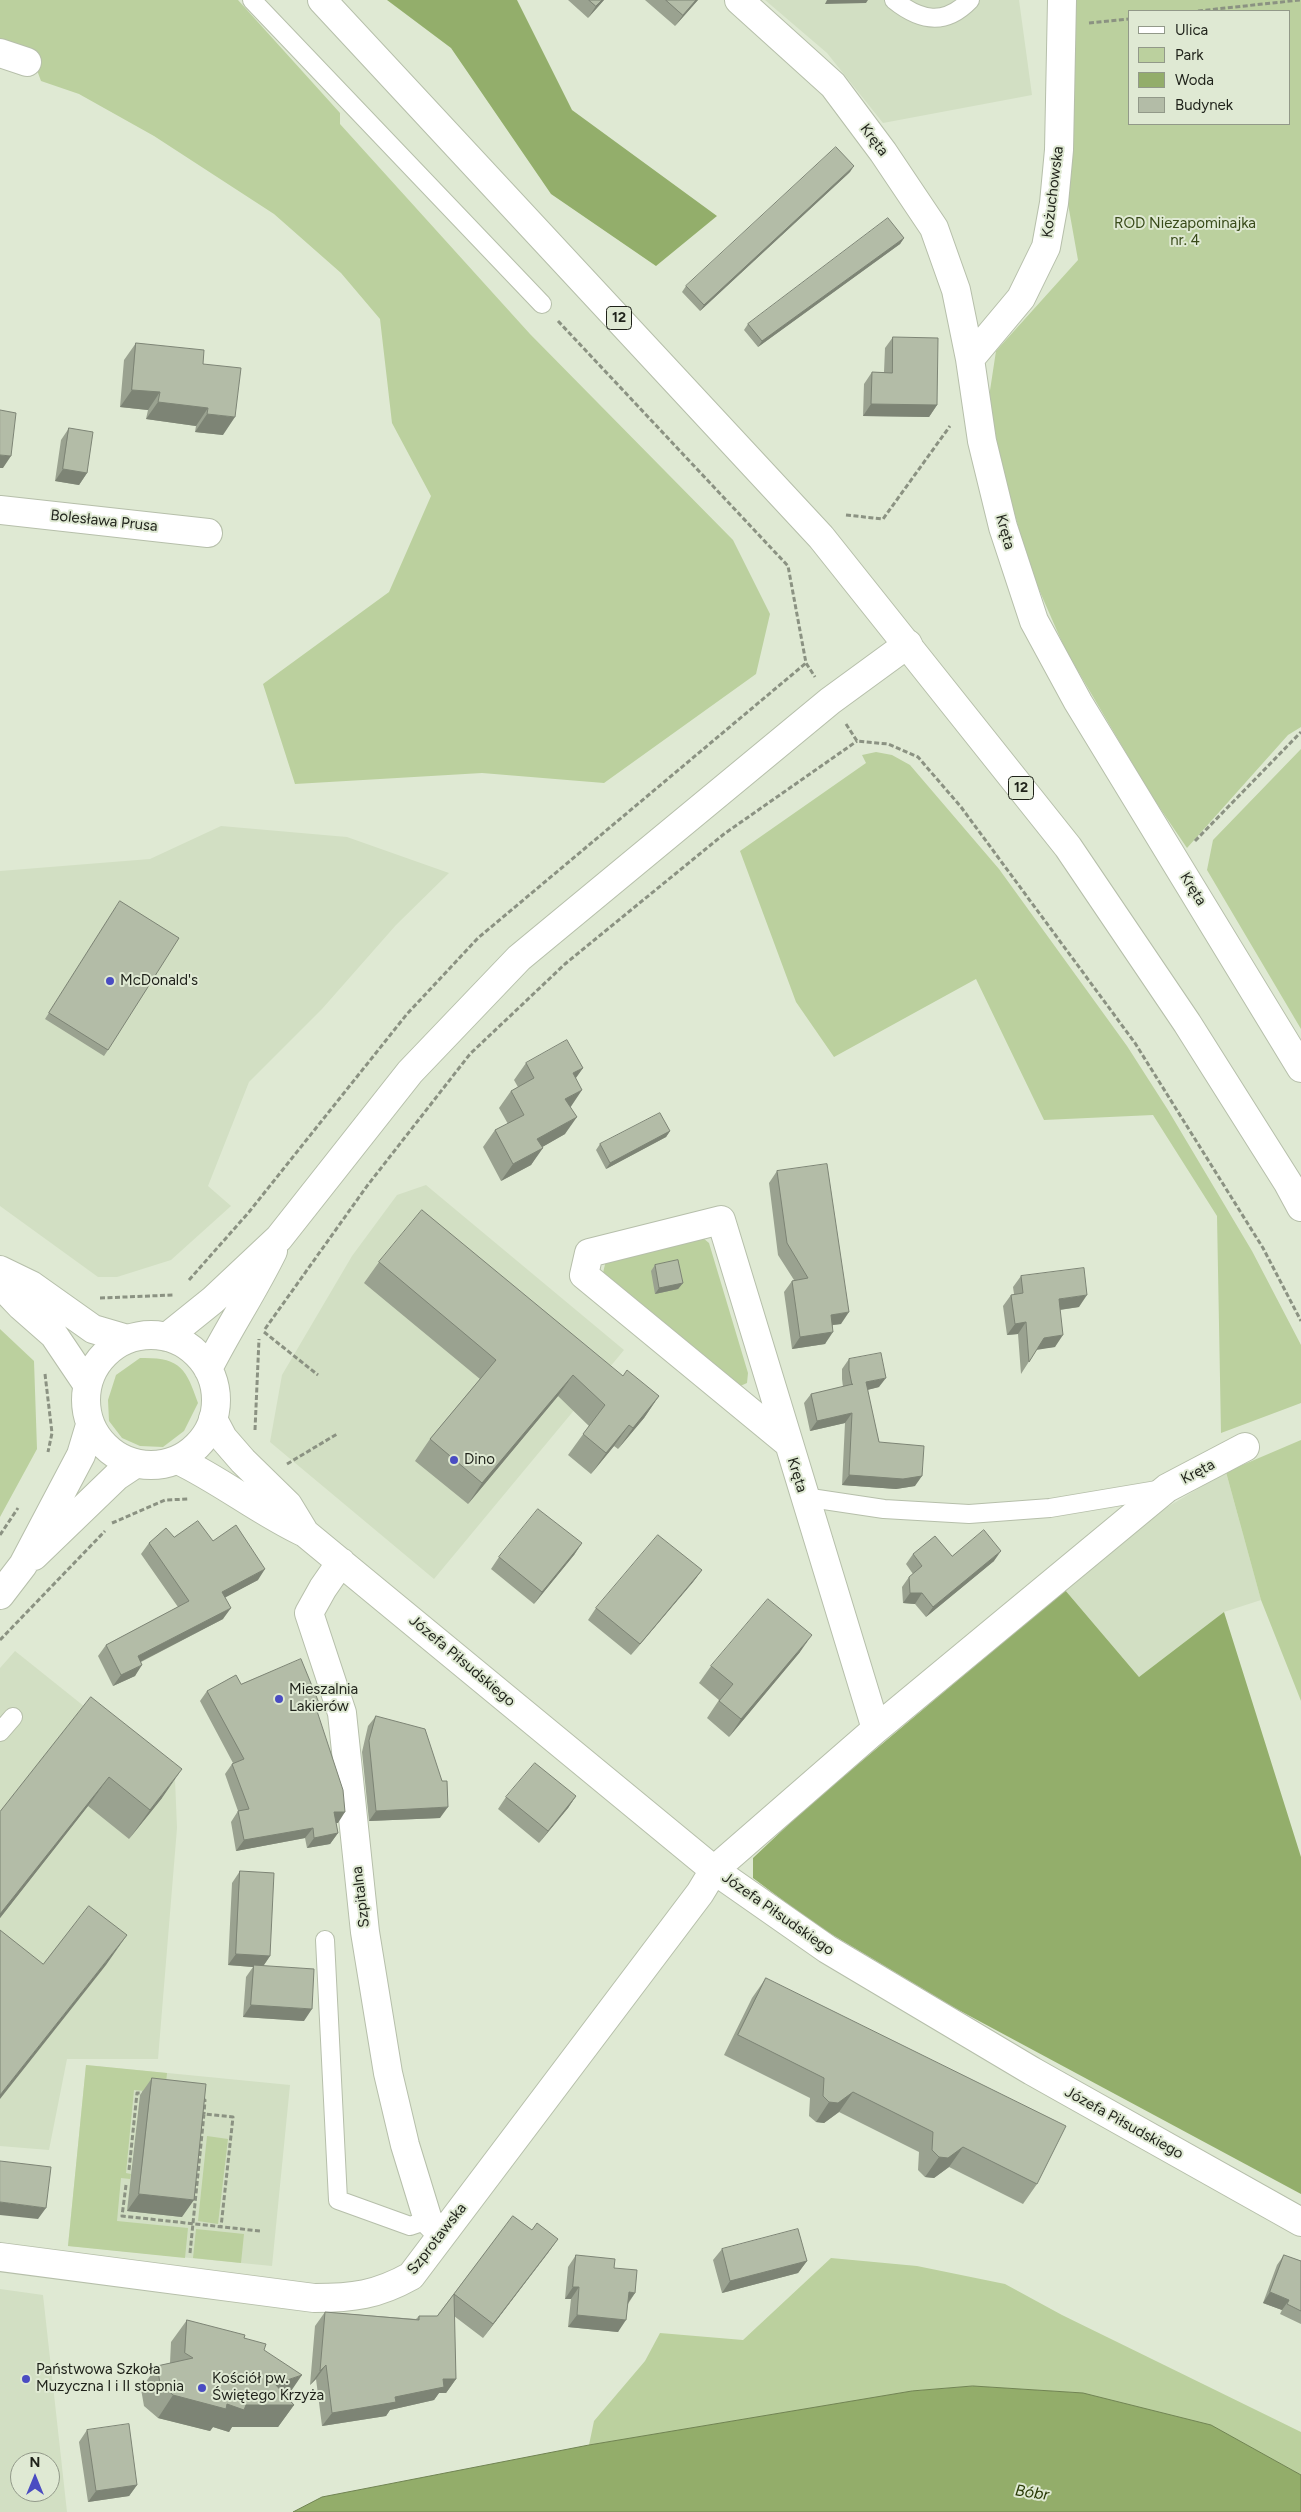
<!DOCTYPE html>
<meta charset="utf-8">
<style>
body{margin:0}
#map{position:relative;width:1301px;height:2512px;overflow:hidden;background:#dfe9d3;font-family:Figtree,sans-serif}
canvas{display:block}
.legend{position:absolute;left:1128px;top:10px;width:162px;height:115px;box-sizing:border-box;background:#dfe9d3;border:1px solid #929989;margin:0;padding:6px 9px;list-style:none;font-size:15px;color:#1f221a}
.legend li{display:flex;align-items:center;gap:10px;height:25px}
.legend b{width:25px;border:1px solid #929989}
.north{position:absolute;left:10px;top:2452px;width:50px;height:50px;box-sizing:border-box;background:#dfe9d3;border:1px solid #929989;border-radius:50%;rotate:0deg;font-size:14px;font-weight:700;line-height:20px;text-align:center;color:#1f221a}
.north::after{content:'';display:block;margin:auto;width:18px;height:22px;background:#4a4cc2;clip-path:polygon(50% 0,100% 100%,50% 72%,0 100%)}
</style>
<div id="map">
<canvas width="1301" height="2512"></canvas>
<ul class="legend">
<li><b style="height:6px;background:#fff"></b>Ulica</li>
<li><b style="height:14px;background:#bbd09e"></b>Park</li>
<li><b style="height:14px;background:#93ad6a"></b>Woda</li>
<li><b style="height:14px;background:#b3bca7"></b>Budynek</li>
</ul>
<div class="north">N</div>
</div>
<script>
const context = document.querySelector('canvas').getContext('2d');
context.lineJoin = 'round';
function paint(path, color) { context.fillStyle = color; context.fill(path, 'evenodd'); }
function strokePath(path, color, width, dash) { context.strokeStyle = color; context.lineWidth = width; context.lineCap = dash ? 'butt' : 'round'; context.setLineDash(dash || []); context.stroke(path); }
function write(font, color, halo, rows, align = 'center') {
  context.font = font + ' Figtree,sans-serif'; context.lineWidth = 4; context.setLineDash([]); context.textBaseline = 'middle'; context.strokeStyle = halo; context.fillStyle = color; for (const [text, x, y, turn = 0] of rows) {
    context.save(); context.translate(x, y); context.rotate((+turn || 0) * Math.PI / 180); context.textAlign = isNaN(turn) ? turn : align; if (halo) context.strokeText(text, 0, 0); context.fillText(text, 0, 0); context.restore();
  }
}
const built = new Path2D(`
 M765,0h254l13,95 -149,28 -56,-70z
 M221,826l126,11 102,36 -53,52 -74,84 -73,73 -41,104 23,20 -60,54 -54,17h-19l-98,-71v-335l150,-12z
 M426,1185l198,165 -190,229 -164,-137 12,-67 70,-119 45,-61z
 M1226,1472l35,128 -37,12 -85,65 -74,-87 94,-78z
 M15,1651l160,128 2,49 -19,231h-91l-18,91 -49,-4v-478z
 M86,2065l204,20 -18,181 -204,-20z
 M0,2289l43,6 24,217h-67zM20,2462h30v30h-30z`);
const green = new Path2D(`
 M0,0h238l102,113v11l190,210 203,206 37,74 -14,60 -152,109 -122,-10 -187,11 -32,-100 126,-92 42,-96 -39,-73 -12,-104 -39,-46 -67,-59 -120,-78 -75,-42 -38,-13 -10,-27 -31,-15z
 M1075,0h226v727l-13,8 -101,113 -38,-56 -84,-143 -35,-80 -29,-104 -12,-68 7,-46 82,-91 -13,-73zM1130,11h160v113h-160z
 M1301,749v280l-94,-159 6,-30z
 M876,752l16,3 18,10 89,104 128,177 41,64 84,141 49,94v58l-80,30 -4,-217 -64,-101 -109,5 -68,-141 -142,78 -38,-55 -56,-151 126,-88 -4,-8z
 M703,1238l6,5 39,130 -1,10 -9,4 -135,-114 3,-13z
 M0,1329l34,32 3,88 -37,68z
 M140,1358c40,-1 46,10 58,45l-14,28 -21,16 -23,-1 -18,-8 -13,-17 -1,-21 8,-25z
 M1301,1440v261l-40,-101 -35,-128z
 M86,2065l81,8 -2,20 -31,-3 -8,83 5,1 -1,5 -9,-1 -4,43 71,7 -3,30 -117,-12z
 M207,2136l21,3 -10,85 -20,-3z
 M196,2229l48,5 -3,29 -48,-5z
 M831,2258l86,8 88,18 57,31 239,117v43l-90,-50 -128,-32 -110,-7 -61,5 -323,54 5,-24 51,-60 15,-28 83,7z`);
const forest = new Path2D(`
 M387,0h130l55,110 145,106 -61,50 -105,-72 -100,-146z
 M1065,1590l74,87 85,-65 77,245v337l-348,-187 -137,-82 -63,-47v-20l53,-50z`);
const water = new Path2D(`
 M973,2386l110,7 128,32 90,50v37h-1008l29,-15 267,-52 323,-54z`);
const path = new Path2D(`
 M1198,11l102,-11
 M1089,23l41,-4
 M558,321l230,245 18,97 9,14
 M846,515l37,4 67,-93
 M846,724l11,17 31,3 30,13 43,50 174,236 128,205 38,73
 M1195,841l106,-109
 M189,1280l60,-68 158,-198 71,-76 328,-275
 M100,1298l74,-3
 M265,1329l102,-143 103,-132 95,-90 159,-130 133,-93
 M264,1332l54,43
 M45,1374l7,59 -4,19
 M255,1430l4,-91
 M287,1464l50,-30
 M112,1523l53,-23 24,-1
 M0,1535l18,-27
 M0,1640l105,-109
 M202,2100h3l-1,14
 M129,2170l8,-77h7
 M126,2185l-4,31 138,15
 M190,2253l14,-139 29,3 -12,110`);
const service = new Path2D(`
 M252,0l290,304
 M894,0c26,21 51,26 76,0
 M804,1497l80,12 85,5 81,-6 113,-19
 M0,1732l13,-15
 M325,1940l13,260 72,26 18,-6`);
const minor = new Path2D(`
 M739,0l94,85 50,67 51,76 22,62 14,69 12,82 21,86 31,94 44,81 223,366
 M0,53l27,9
 M970,359l51,-61 25,-51 8,-44 5,-53 3,-150
 M0,510l208,23
 M213,1419l10,19 20,23 45,44 17,28
 M178,1460c44,21 82,52 127,73l409,337 113,79 205,122 269,151
 M341,1562l-18,26 -14,25 33,100 23,219 23,141 17,72 23,75 14,14
 M876,1729l291,-241 78,-41
 M0,2257l314,41c39,0 63,-3 97,-22l289,-383 14,-23 162,-141 -155,-509 -132,33 -5,22 204,168`);
const tertiary = new Path2D(`
 M0,1270l31,15 62,44 34,10
 M0,1284l21,22 33,29 33,49
 M86 1400a65 65 0 1 1 130 0a65 65 0 1 1-130 0Z
 M167,1337l46,-37 66,-62 131,-166 109,-114 311,-257 78,-57
 M208,1369c20,-40 45,-77 65,-118
 M34,1556l83,-80 18,-12
 M0,1595l23,-30 58,-110 9,-30`);
const primary = new Path2D(`
 M322,0l499,537 247,310 119,176 101,160 13,24`);
const wall = new Path2D(`
 M568,0h36l-16,18z
 M645,0h53l-23,26z
 M850,172l-150,139 -18,-19 4,-6z
 M904,238l-4,6 -142,103 -14,-17 4,-6z
 M893,337l44,68 -8,12 -66,-1 1,-32 8,-12h12l1,-24z
 M136,343l67,21 20,71 -28,-3 1,-6 -50,-7 2,-9 -28,-3 4,-47z
 M69,428l18,45 -8,12 -24,-4 6,-41z
 M116,907l-8,143 -4,6 -59,-37z
 M526,1063l57,5 -8,10 -10,56 -23,13 -11,18 -30,16 -18,-34 12,-17 13,-6 -9,-16 12,-17 7,-4 -4,-7z
 M670,1131l-4,6 -60,32 -10,-19 4,-6z
 M777,1171l64,153 -8,1 -8,19 -33,5 -8,-57 8,-11 2,-1 -16,-25 -9,-72z
 M379,1262l244,114 36,20 -15,22 -26,31 -4,-3 -23,28 -23,-19 21,-29 -31,-30 -90,108 -53,-43 15,-22 50,-60 -116,-96z
 M655,1265l28,18 -5,6 -23,5 -4,-23z
 M1021,1276l58,31 -19,3 -5,37 -18,2 -16,25 -3,-40 -11,1 -4,-29 8,-11 3,-1 -1,-7z
 M849,1359l30,28 -12,3 12,52 36,44 -19,3 -54,-4 3,-62 -35,8 -6,-28 7,-9 32,-7 -1,-8v-10z
 M174,1537l39,4 45,39 -33,17 -2,22 -82,43 -6,14 -22,10 -15,-30 8,-11 72,-38 -37,-53 8,-11z
 M582,1543l-8,12 -40,49 -43,-35 8,-12z
 M913,1554l39,2 42,5 -68,56 -11,-13 -12,-1 -1,-16 7,-10 4,-3 -7,-10z
 M702,1570l-9,12 -62,73 -43,-35 8,-12z
 M800,1652l-71,85 -22,-19 12,-18 -20,-17 12,-17z
 M241,1684l75,24 22,115h-2l2,10 -8,11 -23,4 -2,-10 -69,13 -5,-29 7,-11 -13,-37 7,-10 1,-1 -33,-62 7,-10z
 M91,1697l71,101 -33,41 -41,-33 -88,112v-106z
 M376,1716l64,102 -71,3 -7,-69 6,-26z
 M576,1796l-8,12 -29,35 -41,-34 8,-12z
 M240,1871l30,85 -7,10 41,55 -61,-4 3,-40 7,-10 -25,-2 4,-82z
 M766,1978l271,206 -14,20 -74,-37 -15,11 -9,-1 -7,-7 1,-18 -80,-40 -15,11 -8,-1 -7,-6 1,-18 -86,-43 28,-57z
 M152,2078l30,139 -55,-6 13,-116z
 M513,2216l19,14 26,9 -75,99 -29,-22 2,63 -10,14h-7l-5,7 -44,10 -4,6 -64,10 -6,-47 -6,6 5,-59 10,-14 91,7 3,-3h18z
 M722,2249l85,12 -9,12 -76,20 -9,-33z
 M576,2255l38,13 21,25 -7,11 -10,28 -50,-5 3,-28h-6l3,-32z
 M1284,2255l17,6v63l-21,-10 2,-4 -19,-7 14,-38z
 M187,2320l57,18 20,12 23,47 7,8 -16,22h-46l-3,5 -16,-5 -3,4 -52,-13 -14,-12 -3,-17 16,-23 13,-3 1,-21z
 M87,2430l50,55 -8,11 -41,6 -9,-60z`);
const shadedWall = new Path2D(`
 M602,0h2l-16,18 8,-12z
 M696,0h2l-23,26 8,-11z
 M827,0h41l-2,3 -41,1z
 M854,166l-4,6 -150,139 4,-6z
 M904,238l-4,6 -142,103 4,-6z
 M132,390l28,2 -12,18 -28,-3z
 M158,402l50,6 -12,18 -50,-7z
 M871,404l66,1 -8,12 -66,-1z
 M207,414l28,3 -12,18 -28,-3z
 M0,455l11,1 -8,12h-3z
 M63,469l24,4 -8,12 -24,-4z
 M583,1068l-12,17 2,-12z
 M582,1090l-12,18 -5,-9z
 M577,1117l-12,17 -40,23 12,-18z
 M670,1131l-4,6 -60,32 4,-6z
 M543,1148l-12,17 -30,16 12,-17z
 M683,1283l-5,6 -23,5 4,-6z
 M1087,1295l-8,12 -28,4 8,-12z
 M849,1312l-8,12 -18,2 8,-11z
 M1026,1322l-8,12 -11,1 8,-11z
 M833,1332l-8,12 -33,5 8,-12z
 M1063,1335l-8,12 -19,3 8,-12z
 M573,1375l-15,21 -90,108 14,-21z
 M886,1378l-7,9 -20,5 7,-10z
 M659,1396l-15,22 -26,31 15,-21z
 M852,1413l-7,10 -35,8 7,-10z
 M629,1425l-15,21 -23,28 15,-21z
 M849,1475l73,1 -7,10 -19,3 -54,-4z
 M582,1543l-8,12 -40,49 8,-12z
 M1001,1551l-7,10 -68,56 7,-10z
 M265,1569l-7,11 -43,23 7,-11z
 M702,1570l-9,12 -62,73 9,-11z
 M910,1593h12l-7,11 -12,-1z
 M231,1608l-8,11 -93,48 8,-11z
 M812,1635l-12,17 -71,85 12,-18z
 M142,1665l-7,11 -22,10 8,-11z
 M182,1769l-20,29 -33,41 21,-29z
 M109,1777l-21,29 -88,112v-4z
 M576,1796l-8,12 -29,35 9,-12z
 M448,1807l-8,11 -71,3 7,-10z
 M334,1812h11l-7,11h-11z
 M313,1828l-8,10 -69,13 8,-11z
 M338,1833l-8,11 -23,4 7,-10z
 M127,1935l-21,30 -106,134v-4z
 M236,1954l34,2 -8,12 -8,-3 -1,2 -25,-2z
 M251,2005l61,4 -8,12 -61,-4z
 M853,2092l-14,20 -15,11 -8,-1 13,-20z
 M963,2147l-14,20 -15,11 -9,-1 14,-20z
 M139,2194l55,6 -12,17 -55,-6z
 M0,2202l46,6 -8,11 -38,-4z
 M558,2239l-10,14 -65,85 10,-14z
 M807,2261l-9,12 -76,20 8,-12z
 M573,2287h6l-8,12h-6z
 M629,2292l6,1 -8,11z
 M1270,2292l19,8 -7,10 -19,-7z
 M577,2315l49,5 -8,12 -50,-5z
 M326,2365l-10,14 -6,6 10,-14z
 M302,2375l-15,22 7,8 -16,22h-46l-3,5 -16,-5 -3,4 -52,-13 15,-23 54,9 48,-20z
 M443,2379h13l-10,14h-7l-5,7 -44,10 -4,6 -64,10 10,-13 63,-16z
 M137,2485l-8,11 -41,6 8,-11z`);
const building = new Path2D(`
 M589,0h13l-6,6z
 M666,0h30l-13,15z
 M836,147l18,19 -150,139 -18,-19z
 M888,218l16,20 -142,103 -14,-17z
 M893,337l45,1 -1,67 -66,-1 1,-32 20,1z
 M136,343l68,7 -1,14 38,4 -6,49 -28,-3 1,-6 -50,-6 2,-10 -28,-2z
 M0,410l16,3 -5,43 -11,-1z
 M69,428l24,4 -6,41 -24,-4z
 M120,901l59,37 -71,112 -59,-37z
 M567,1040l16,28 -10,5 9,17 -17,9 12,18 -40,22 6,9 -30,16 -18,-34 29,-15 -13,-24 23,-13 -8,-15z
 M660,1113l10,18 -60,32 -10,-19z
 M827,1164l22,148 -18,3 2,17 -33,5 -8,-56 16,-3 -21,-35 -10,-72z
 M422,1210l201,166 4,-6 32,26 -26,32 -4,-3 -23,28 -23,-19 22,-29 -32,-30 -91,108 -52,-44 66,-79 -117,-98z
 M678,1260l5,23 -24,5 -4,-23z
 M1084,1268l3,27 -28,4 4,36 -19,3 -15,24 -3,-40 -11,2 -4,-29 12,-2 -2,-17z
 M881,1353l5,25 -20,4 13,60 45,4 -2,30 -19,3 -54,-4 3,-62 -35,8 -6,-27 42,-10 -1,1 -3,-15v-11z
 M538,1509l44,34 -40,49 -43,-35z
 M198,1521l15,20 23,-16 29,44 -43,23 9,16 -93,48 4,9 -21,10 -15,-30 83,-44 -40,-58 17,-15 8,9z
 M984,1530l17,21 -68,56 -11,-14h-12l-1,-16 13,-11 -9,-12 22,-18 17,20z
 M658,1535l44,35 -62,74 -44,-36z
 M768,1599l44,36 -71,84 -22,-18 14,-17 -22,-18z
 M301,1659l18,44 -4,2 28,85 2,22h-11l4,21 -24,5 -1,-10 -69,12 -6,-29 11,-2 -17,-45 12,-5 -37,-68 29,-16 5,9z
 M91,1697l91,72 -32,41 -41,-33 -109,137v-102z
 M376,1716l49,13 17,52h5l1,26 -72,4 -7,-70z
 M535,1763l41,33 -28,35 -42,-34z
 M240,1871l34,2 -4,83 -34,-2z
 M89,1906l38,29 -127,160v-165l43,34z
 M254,1965l60,4 -2,40 -61,-4z
 M766,1978l300,148 -29,58 -74,-37 -15,11 -9,-1 -7,-7 1,-18 -80,-40 -15,11 -9,-1 -6,-6 1,-18 -86,-43z
 M152,2078l54,6 -12,116 -55,-6z
 M0,2161l51,6 -5,41 -46,-6z
 M513,2216l19,14 5,-7 21,16 -65,85 -39,-30 2,85h-13l1,8 -49,10 1,5 -64,11 -6,-48 -6,6 5,-59 94,8v-4h18z
 M798,2229l9,32 -77,20 -8,-32z
 M576,2255l39,4 -1,9 23,2 -2,23 -6,-1 -3,28 -49,-5 2,-28h-6z
 M1284,2255l17,6v50l-14,-7 2,-4 -19,-8z
 M187,2320l58,15 -1,3 22,6 -2,6 38,25 -27,9 19,21h-48l-2,5 -17,-6 -1,5 -53,-14 -13,-12 -3,-17 36,-8 -8,-5z
 M129,2424l8,61 -41,6 -9,-61z`);
const markers = [
 [110,981,5,"#4a4cc2"],
 [454,1460,5,"#4a4cc2"],
 [279,1699,5,"#4a4cc2"],
 [26,2379,5,"#4a4cc2"],
 [202,2388,5,"#4a4cc2"]
];
const shields = [
 [619,318,25],
 [1021,788,25]
];
const shieldNames = [
 ["12",619,318],
 ["12",1021,788]
];
const streetNames = [
 ["Kręta",874,140,53],
 ["Kożuchowska",1053,192,-83],
 ["Bolesława Prusa",104,521,6],
 ["Kręta",1005,532,74],
 ["Kręta",1193,889,58],
 ["Kręta",1198,1472,-28],
 ["Kręta",797,1475,73],
 ["Józefa Piłsudskiego",462,1661,40],
 ["Szpitalna",361,1897,-97],
 ["Józefa Piłsudskiego",778,1914,35],
 ["Józefa Piłsudskiego",1124,2123,29],
 ["Szprotawska",437,2239,-52]
];
const parkNames = [
 ["ROD Niezapominajka",1185,224],
 ["nr. 4",1185,241]
];
const poiNames = [
 ["McDonald's",120,981],
 ["Dino",464,1460],
 ["Mieszalnia",289,1690],
 ["Lakierów",289,1707],
 ["Państwowa Szkoła",36,2370],
 ["Muzyczna I i II stopnia",36,2387],
 ["Kościół pw.",212,2379],
 ["Świętego Krzyża",212,2396]
];
const waterNames = [
 ["Bóbr",1032,2493,8]
];
paint(built, '#d2dfc3');
paint(green, '#bbd09e');
paint(forest, '#93ae6b');
paint(water, '#93ad6a');
strokePath(water, '#708352', 1);
strokePath(service, '#b6bfaa', 20);
strokePath(minor, '#b6bfaa', 30);
strokePath(tertiary, '#b6bfaa', 30);
strokePath(primary, '#b6bfaa', 30);
strokePath(path, '#8b9282', 3, [5, 2.5]);
strokePath(service, '#fff', 18);
strokePath(minor, '#fff', 28);
strokePath(tertiary, '#fff', 28);
strokePath(primary, '#fff', 28);
paint(wall, '#9aa290');
paint(shadedWall, '#7d8475');
paint(building, '#b3bca7');
strokePath(building, '#7d8475', 1);
for (const [x, y, r, color] of markers) { const dot = new Path2D(); dot.arc(x, y, r, 0, 2 * Math.PI); context.fillStyle = color; context.fill(dot); strokePath(dot, '#dfe9d3', 2); }
for (const [x, y, w] of shields) { const box = new Path2D(); box.roundRect(x - w / 2, y - 11.5, w, 23, 4); context.fillStyle = '#dfe9d3'; context.fill(box); strokePath(box, '#1f221a', 1); }
write('bold 14px', '#1f221a', null, shieldNames);
write('15px', '#1f221a', '#dfe9d3', streetNames);
write('15px', '#384a19', '#dfe9d3', parkNames);
write('15px', '#1f221a', '#dfe9d3', poiNames, 'left');
write('italic 16px', '#283905', '#dfe9d3', waterNames);
</script>
